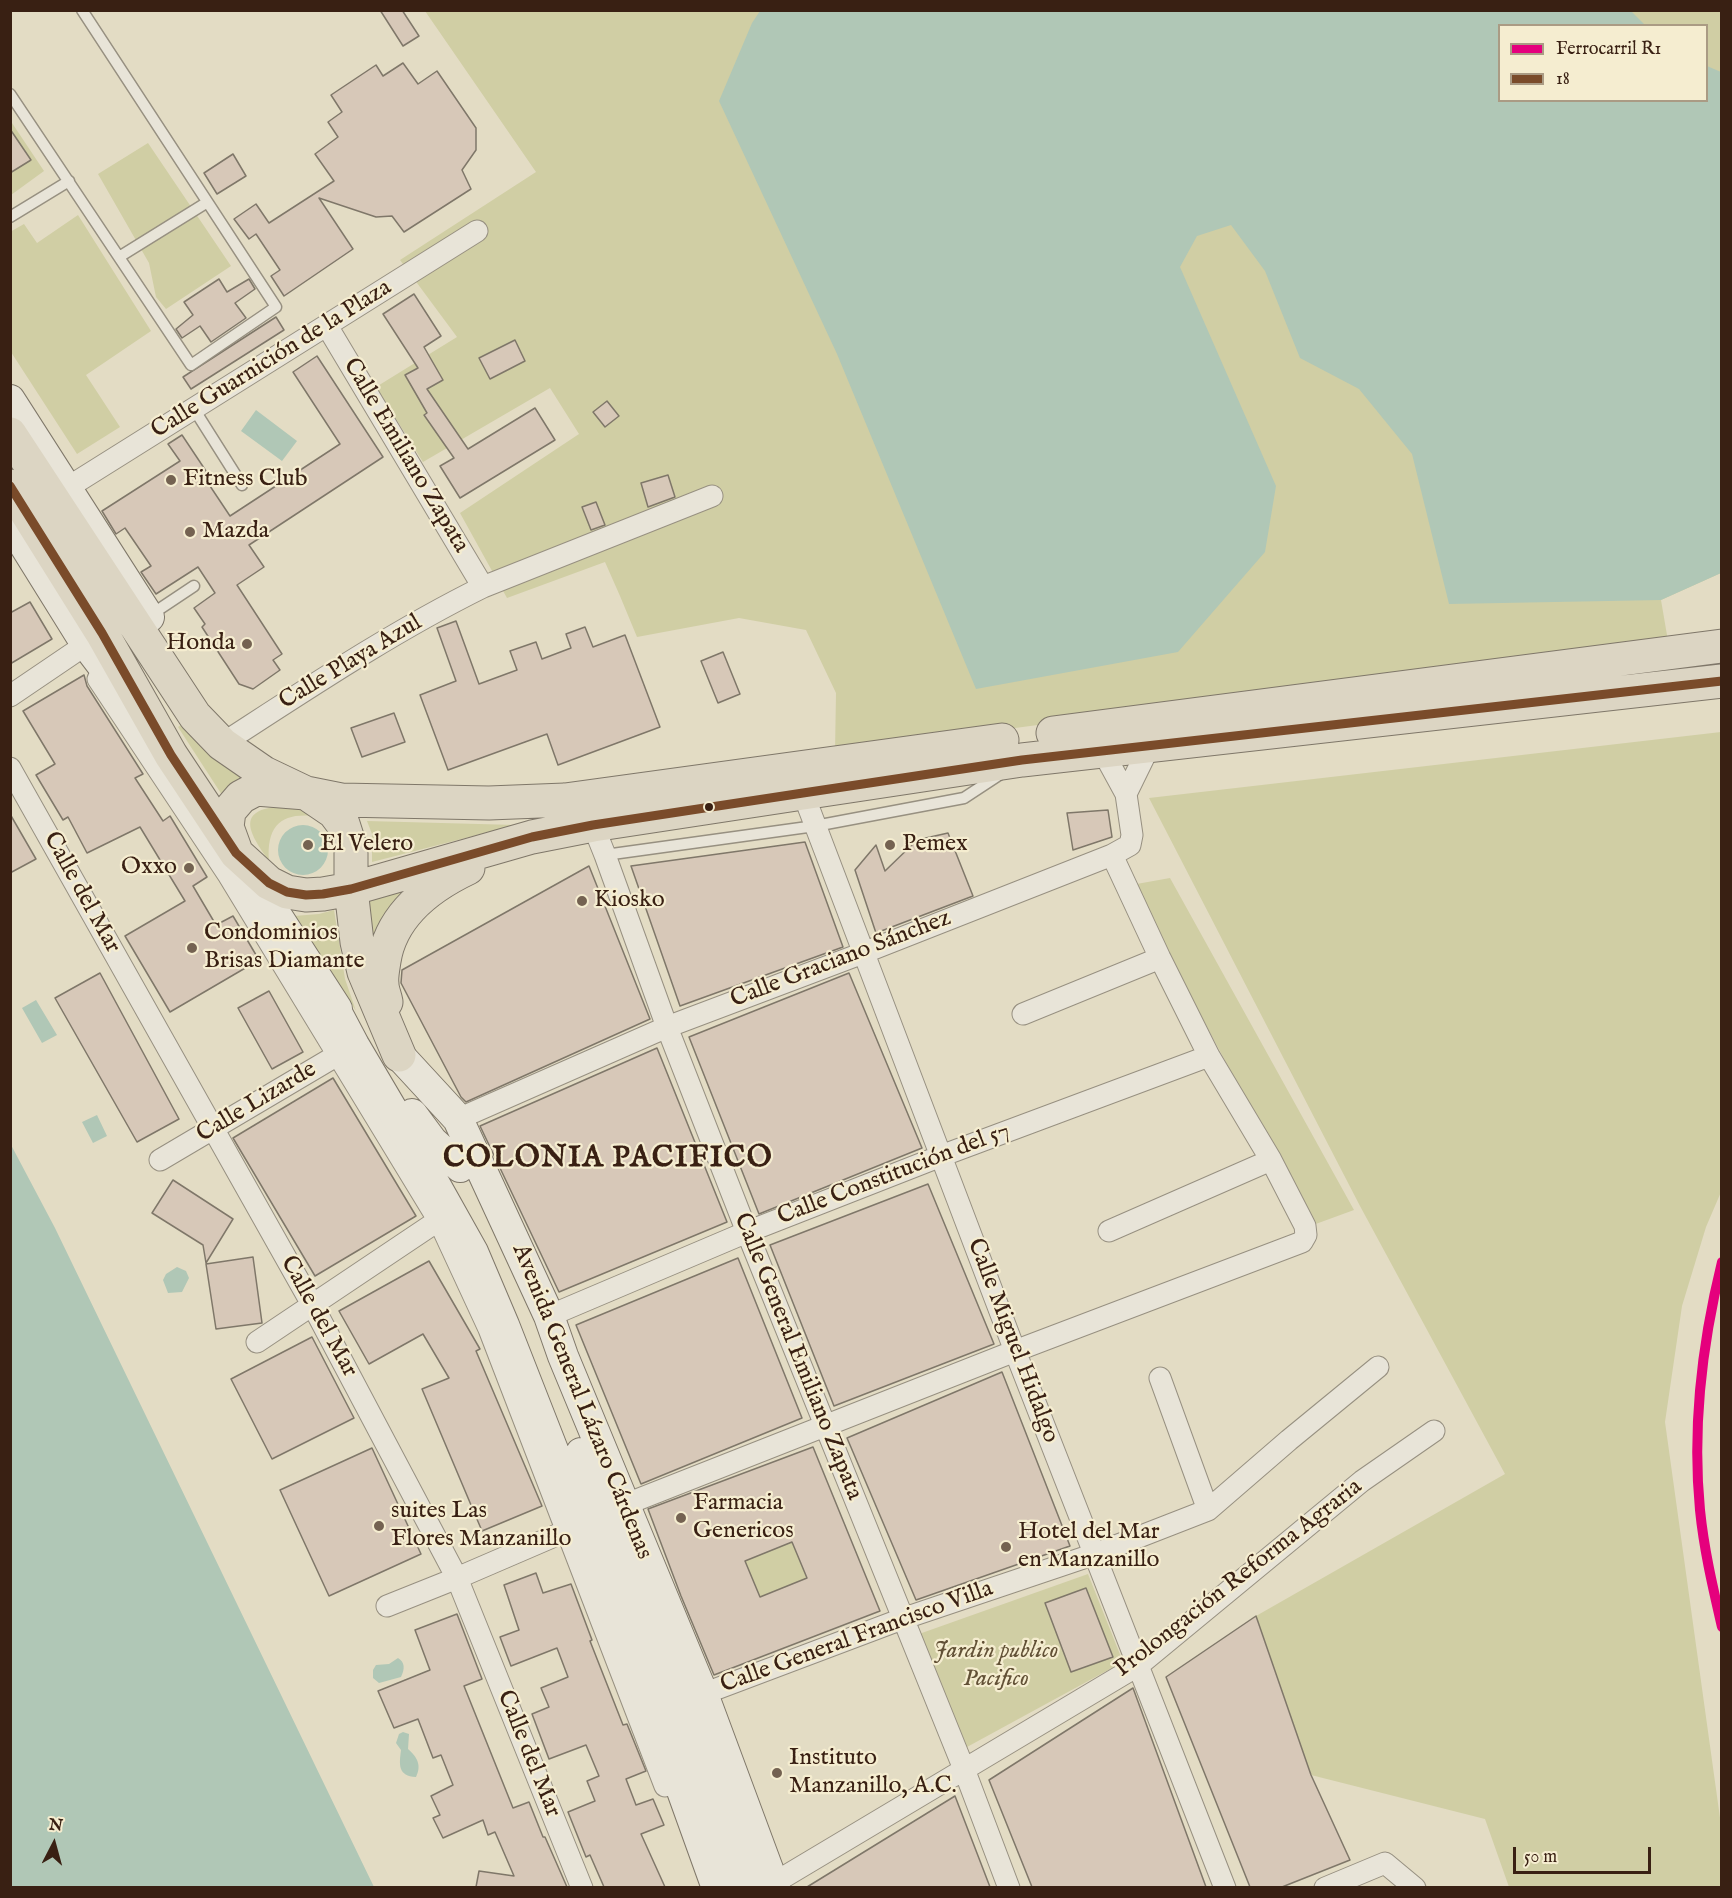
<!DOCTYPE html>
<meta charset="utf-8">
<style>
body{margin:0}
#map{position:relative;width:1732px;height:1898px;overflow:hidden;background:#e3dcc4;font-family:"IM FELL English",serif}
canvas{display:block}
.frame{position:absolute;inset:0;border:12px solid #392013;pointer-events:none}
.legend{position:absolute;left:1498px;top:24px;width:210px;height:78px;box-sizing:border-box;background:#f5edd0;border:2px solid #aa9b84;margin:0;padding:8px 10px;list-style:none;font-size:18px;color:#392013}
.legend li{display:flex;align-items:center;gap:12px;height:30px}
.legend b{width:30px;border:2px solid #aa9b84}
.north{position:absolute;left:24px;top:1814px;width:60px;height:60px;-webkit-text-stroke:4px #f5edd0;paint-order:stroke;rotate:6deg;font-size:16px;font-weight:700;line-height:24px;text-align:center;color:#392013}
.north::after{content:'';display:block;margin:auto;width:21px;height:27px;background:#392013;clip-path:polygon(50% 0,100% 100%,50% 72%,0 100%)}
.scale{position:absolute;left:1513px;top:1847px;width:138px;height:27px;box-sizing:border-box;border:3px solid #392013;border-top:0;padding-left:8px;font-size:18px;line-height:21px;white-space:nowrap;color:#392013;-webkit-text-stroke:4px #f5edd0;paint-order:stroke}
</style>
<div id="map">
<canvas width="1732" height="1898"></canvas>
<div class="frame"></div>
<ul class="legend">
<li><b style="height:8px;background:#e5007d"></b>Ferrocarril R1</li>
<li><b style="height:8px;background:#7a4b2a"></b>18</li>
</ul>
<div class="north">N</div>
<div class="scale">50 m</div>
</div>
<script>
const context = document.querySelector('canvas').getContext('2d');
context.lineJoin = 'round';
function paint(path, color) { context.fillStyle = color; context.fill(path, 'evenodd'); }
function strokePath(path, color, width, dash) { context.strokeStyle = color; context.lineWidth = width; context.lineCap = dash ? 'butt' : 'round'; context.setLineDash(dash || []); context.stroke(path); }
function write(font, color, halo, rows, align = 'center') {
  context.font = font + ' "IM FELL English",serif'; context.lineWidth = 4.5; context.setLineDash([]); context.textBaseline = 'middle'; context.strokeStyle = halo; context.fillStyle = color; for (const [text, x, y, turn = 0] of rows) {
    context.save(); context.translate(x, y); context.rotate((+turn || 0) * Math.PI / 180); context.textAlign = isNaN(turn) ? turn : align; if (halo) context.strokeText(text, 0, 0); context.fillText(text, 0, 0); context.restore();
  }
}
const green = new Path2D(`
 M425,11h1296v562l-60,27 7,41 -833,111 1,-59 -30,-63 -67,-12 -102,19 -17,-41 -15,-34 -98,36 -47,-85 119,-79 -29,-46 -127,74 -47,-75 81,-50 -57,-77 136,-88zM1500,26h206v74h-206z
 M10,120l34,51 -33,24h-1z
 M148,143l83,123 -65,43 -10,-12 -7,-34 -51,-89z
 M78,215l73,116 -65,44 34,52 -43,27 -66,-102 -1,-120 14,-8 13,19z
 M185,722l64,55 -18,7 -9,11 -44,-68z
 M1721,732v460l-15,35 -24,79 -17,116 56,403v62h-212l-24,-68 -174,-44 -55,-159 249,-142 -145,-268 -211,-408z
 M275,807l23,1 23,9c-36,-6 -55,5 -52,44 -15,-22 -36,-49 6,-54z
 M367,821l149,4 -144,37v-28z
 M1170,878l184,332 -41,15 -182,-340z
 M404,890l-15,20 -15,34 -5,-44z
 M334,910l11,69 11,32 -62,-95 25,-2z
 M794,1527l13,51 -45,18 -16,14 -6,-61c34,6 33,5 54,-22z
 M1088,1574l35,88 -156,85 -48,-113z`);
const water = new Path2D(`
 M760,11h871l14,14 -145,1v74h206l1,-34 14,6v501l-60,27 -212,4 -37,-150 -53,-65 -59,-31 -35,-87 -34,-46 -34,11 -17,31 96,219 -11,66 -87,100 -202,37 -139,-335 -118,-253 33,-78z
 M256,410l41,31 -15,20 -41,-30z
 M278 850a25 25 0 1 1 50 0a25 25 0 1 1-50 0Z
 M36,1000l21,35 -15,8 -20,-35z
 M97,1115l10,21 -14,7 -11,-21z
 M10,1143l45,85 319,659h-363z
 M177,1267l9,4 3,7 -7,14 -14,1 -5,-13 3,-6z
 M398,1658c7,4 7,11 3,19l-22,6 -6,-5v-8l3,-5 13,-1z
 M403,1732l6,2 -1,15c9,8 14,16 8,28 -18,-1 -17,-12 -15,-27l-5,-7 3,-9z`);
const building = new Path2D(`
 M380,10h22l17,26 -16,10z
 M403,63l15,21 19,-13 39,57v22l-14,20 9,19 -67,43 -12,-16 -16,1 -57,-19 34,51 -69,47 -13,-20 9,-6 -24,-36 -7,5 -15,-20 22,-15 13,19 65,-42 -19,-27 23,-17 -10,-15 14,-10 -11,-17 45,-30 7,11z
 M10,129l21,31 -21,13z
 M233,154l13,22 -29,18 -13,-21z
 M219,279l8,13 22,-13 6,10 -20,14 11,15 -35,24 -11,-16 -18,12 -6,-9 17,-14 -9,-13z
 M414,294l27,42 -17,11 19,33 -16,9 41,60 67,-41 20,32 -95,58 -20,-32 14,-8 -30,-43 3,-2 -22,-38 13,-7 -35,-54z
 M276,317l8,13 -93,59 -8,-12z
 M515,340l10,21 -35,18 -11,-21z
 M317,356l66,101 -134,88 15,22 -27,18 45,69 -9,6 7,10 -27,19 -14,-5 -37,-57 3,-3 -11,-16 21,-15 -17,-26 -42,27 -15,-22 10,-6 -26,-38 -9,6 -14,-23 78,-50 -12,-17 14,-9 26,39 -4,3 26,39 110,-72 -47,-72z
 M607,401l12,15 -14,11 -12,-15z
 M668,475l7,22 -27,10 -7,-24z
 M596,502l9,23 -14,5 -9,-23z
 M30,602l22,37 -42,25v-51z
 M456,621l23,63 38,-14 -7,-19 26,-9 6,17 29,-11 -5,-14 19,-7 8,20 32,-12 35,92 -102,38 -11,-31 -99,36 -28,-75 36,-14 -19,-53z
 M723,652l17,42 -22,9 -17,-42z
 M84,675l3,11 56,88 -8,4 28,43 7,-5 37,61 -14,9 23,39 17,-9 26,44 -89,52 -45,-76 60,-35 -45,-74 -53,26 -19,-36 -5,3 -27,-45 19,-11 -32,-53z
 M394,713l11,29 -43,15 -11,-29z
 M1108,810l4,27 -39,13 -6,-37z
 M10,814l26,45 -26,14z
 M948,833l25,63 -97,37 -21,-63 21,-25 9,26 32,-31z
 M805,842l38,105 -163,59 -49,-140z
 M589,866l61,153 -184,83 -5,-5 -60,-114 1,-13z
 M100,973l79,146 -42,23 -82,-144z
 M849,973l73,175 -163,66 -70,-177z
 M269,991l34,61 -31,17 -34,-61z
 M657,1048l70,174 -168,70 -79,-166z
 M333,1078l83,138 -101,60 -82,-138z
 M173,1180l60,39 -27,44 -3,-18 -51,-32z
 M928,1184l66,160 -160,62 -64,-161z
 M253,1257l9,66 -46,6 -10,-65z
 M738,1258l64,160 -161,66 -65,-159z
 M429,1261l51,88 -4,2 66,155 -60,25 -60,-142 27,-11 -26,-44 -54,30 -30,-53z
 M312,1337l42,81 -82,41 -41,-80z
 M1002,1372l68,174 -154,54 -69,-162z
 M813,1447l67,164 -166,64 -33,-79 -33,-87zM792,1542l15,36 -47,19 -15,-36z
 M372,1448l49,106 -92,42 -49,-106z
 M536,1573l7,20 28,-9 21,56 -2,1 33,84 4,-1 19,47 -20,8 10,26 17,-6 11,26 -23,9 24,53h-61l-14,-32 -4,2 -18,-45 27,-11 -8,-20 12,-5 -13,-31 -37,14 -17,-45 17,-7 -8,-19 27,-11 -11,-29 -46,18 -11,-29 19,-7 -15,-45z
 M1086,1588l27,69 -42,15 -26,-69z
 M457,1614l25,65 -18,7 49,122 16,-6 14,35h2l22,50h-91l3,-16 35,5 -19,-44 -7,3 -5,-15 -40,18 -10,-20 7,-3 -9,-19 22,-11 -12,-30 -8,3 -15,-39 -24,9 -16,-37 52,-21 -15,-40z
 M1256,1616l55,159 39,85 -68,27h-32l-84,-210z
 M1133,1688l73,199h-174l-43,-107z
 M955,1796l35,91h-183z`);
const lane = new Path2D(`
 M10,94l181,271 85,-58 -194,-297
 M10,217l59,-36
 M119,257l87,-54
 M194,409l48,76
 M149,616l45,-30
 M605,855l210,-29 149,-28 35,-23`);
const street = new Path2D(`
 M327,326l156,261
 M67,488l410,-257
 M98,679l131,197 210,345 50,108 176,457
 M10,696l87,-59
 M222,744c85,-55 170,-112 261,-157l229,-91
 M1102,750l24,44
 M10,768l303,538 144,272 125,310
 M803,793l212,558 210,537
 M593,825l12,30 62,172 80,205 217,537 45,119
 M1023,1014l137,-56
 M458,1119l209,-92 196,-74 249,-98 18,-10 2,-10 -6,-41 23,-47
 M160,1160l191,-113
 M1109,1231l162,-71
 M549,1316l198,-84 194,-76 268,-100
 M257,1342l191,-128
 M1160,1378l48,132
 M624,1505l391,-154 287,-109 4,-7 -1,-9 -34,-66 -62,-104 -49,-98 -48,-103
 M387,1606l70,-28 123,-53
 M703,1694l199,-75 193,-65 113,-44 81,-70 89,-73
 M762,1887l12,-4 365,-218 223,-184 72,-50
 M1325,1888l60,-25 30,25`);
const secondary = new Path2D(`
 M10,400l139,217
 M10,522l76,122 35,46
 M244,865l93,144
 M326,992l28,53 59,100 60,107 31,73 78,199 72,189 63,175
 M399,1055l59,64 91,197 14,40 140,338 72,194
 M412,1114l20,27 28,26
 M581,1453l166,435`);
const primary = new Path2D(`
 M10,434l185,282 27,28 42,29 42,20 35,7 148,3 76,-3 437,-60
 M10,486l92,147 69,122 65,98 33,30 18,9 19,3 17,-1 28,-5 181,-52 61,-12 210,-32 219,-33 700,-79
 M1053,733l669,-87
 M235,849l-8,-22 2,-16 12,-14 15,-8 50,4 28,19 9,12 8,25v40l6,53 7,30 35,83
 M386,1002c-1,-6 -4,-12 -4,-18 -1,-7 1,-16 2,-23 7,-46 44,-74 84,-93`);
const bus1 = new Path2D(`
 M10,486l92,147 69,122 65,98 33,30 18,9 19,3 17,-1 28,-5 181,-52 61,-12 210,-32 219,-33 700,-79`);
const rail1 = new Path2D(`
 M1722,1262c-20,81 -30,165 -22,248 4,40 13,78 22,117`);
const markers = [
 [171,480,6,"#746251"],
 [190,532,6,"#746251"],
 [247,644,6,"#746251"],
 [709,807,5,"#392013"],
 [308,845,6,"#746251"],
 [890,845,6,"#746251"],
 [189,868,6,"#746251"],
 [582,901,6,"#746251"],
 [192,948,6,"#746251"],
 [681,1518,6,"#746251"],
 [379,1526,6,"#746251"],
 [1006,1547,6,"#746251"],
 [777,1773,6,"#746251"]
];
const streetNames = [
 ["Calle Guarnición de la Plaza",272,360,-32],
 ["Calle Emiliano Zapata",405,456,59],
 ["Calle Playa Azul",351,663,-31],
 ["Calle del Mar",81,893,61],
 ["Calle Graciano Sánchez",841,960,-21],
 ["Calle Lizarde",257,1103,-31],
 ["Calle Constitución del 57",894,1175,-21],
 ["Calle del Mar",318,1317,61],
 ["Calle Miguel Hidalgo",1012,1341,69],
 ["Calle General Emiliano Zapata",797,1357,68],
 ["Avenida General Lázaro Cárdenas",581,1402,68],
 ["Prolongación Reforma Agraria",1239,1579,-38],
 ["Calle General Francisco Villa",857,1638,-20],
 ["Calle del Mar",528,1754,68]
];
const poiNames = [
 ["Fitness Club",183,480],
 ["Mazda",202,532],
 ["Honda",235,644,"right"],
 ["El Velero",320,845],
 ["Pemex",902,845],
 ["Oxxo",177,868,"right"],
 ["Kiosko",594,901],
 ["Condominios",204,934],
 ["Brisas Diamante",204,962],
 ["Farmacia",693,1504],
 ["Genericos",693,1532],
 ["suites Las",391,1512],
 ["Flores Manzanillo",391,1540],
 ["Hotel del Mar",1018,1533],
 ["en Manzanillo",1018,1561],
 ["Instituto",789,1759],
 ["Manzanillo, A.C.",789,1787]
];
const parkNames = [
 ["Jardin publico",996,1652],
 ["Pacifico",996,1680]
];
const districtNames = [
 ["COLONIA PACIFICO",608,1160]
];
paint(green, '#d0cea4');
paint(water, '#b0c7b6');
paint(building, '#d7c8b8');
strokePath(building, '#7f7769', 1.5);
strokePath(lane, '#979081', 13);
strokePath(street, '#979081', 23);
strokePath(secondary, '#7f7769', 32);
strokePath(primary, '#7f7769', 35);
strokePath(lane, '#e8e4d8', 10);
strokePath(street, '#e8e4d8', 21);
strokePath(secondary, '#e8e4d8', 30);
strokePath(primary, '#dcd5c3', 33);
strokePath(bus1, '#7a4b2a', 9);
strokePath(rail1, '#e5007d', 10);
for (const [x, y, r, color] of markers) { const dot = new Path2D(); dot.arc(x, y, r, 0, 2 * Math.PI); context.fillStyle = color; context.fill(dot); strokePath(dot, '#f5edd0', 2); }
write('24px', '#392013', '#f5edd0', streetNames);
write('24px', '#392013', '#f5edd0', poiNames, 'left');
write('italic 24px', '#625136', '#f5edd0', parkNames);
context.letterSpacing = '1.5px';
write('bold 30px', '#392013', '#f5edd0', districtNames);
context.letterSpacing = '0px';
</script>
